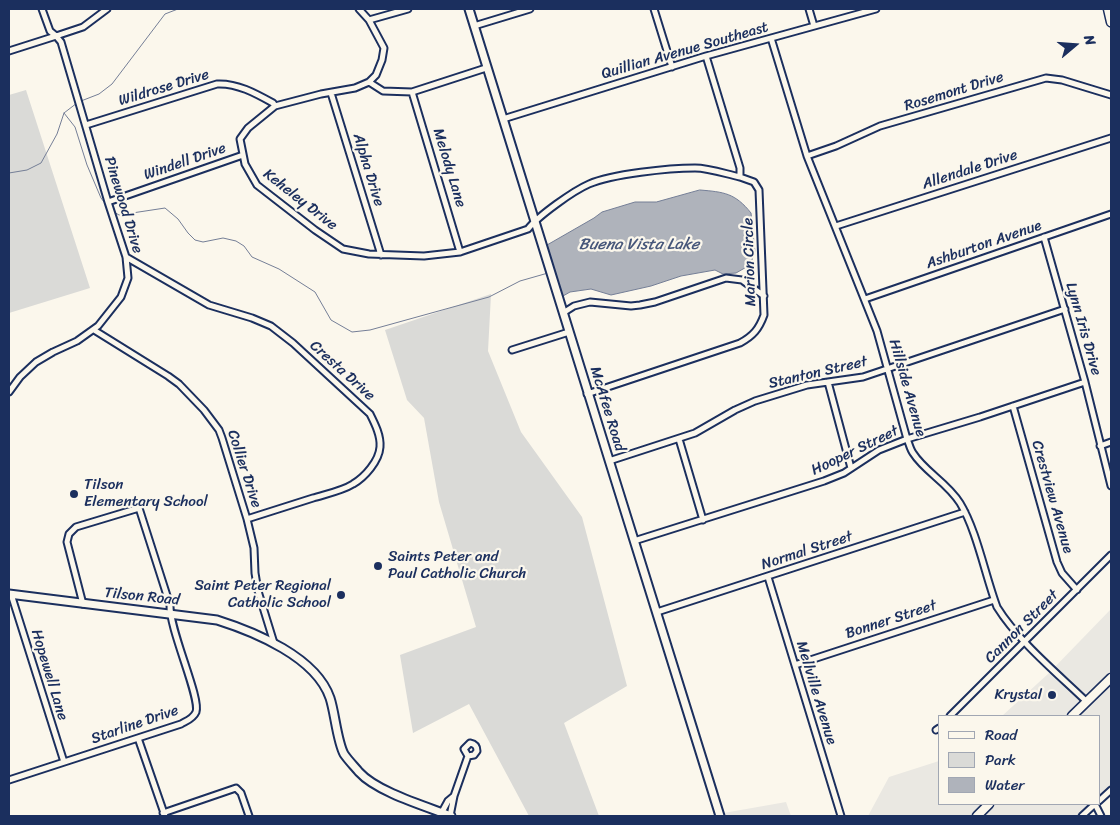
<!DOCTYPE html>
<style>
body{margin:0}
#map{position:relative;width:1120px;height:825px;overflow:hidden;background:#fbf7ec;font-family:Sriracha,sans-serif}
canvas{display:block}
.frame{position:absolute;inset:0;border:10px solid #1b2f5e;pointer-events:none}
.legend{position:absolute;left:938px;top:715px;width:162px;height:90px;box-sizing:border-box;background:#fbf7ec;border:1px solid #a1a7b3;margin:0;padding:6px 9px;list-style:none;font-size:15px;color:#1b2f5e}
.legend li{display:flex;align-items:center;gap:10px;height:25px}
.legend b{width:25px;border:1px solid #a1a7b3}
.north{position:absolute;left:1050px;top:20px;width:50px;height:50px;-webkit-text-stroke:4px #fbf7ec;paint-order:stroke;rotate:72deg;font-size:14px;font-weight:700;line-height:20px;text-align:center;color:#1b2f5e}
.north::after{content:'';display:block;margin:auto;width:18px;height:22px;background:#1b2f5e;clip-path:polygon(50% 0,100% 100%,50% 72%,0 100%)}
</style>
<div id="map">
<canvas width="1120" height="825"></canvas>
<div class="frame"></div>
<ul class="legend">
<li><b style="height:6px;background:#fbf7ec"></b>Road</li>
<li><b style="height:14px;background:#dadad7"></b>Park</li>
<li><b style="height:14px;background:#afb3bb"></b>Water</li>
</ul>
<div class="north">N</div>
</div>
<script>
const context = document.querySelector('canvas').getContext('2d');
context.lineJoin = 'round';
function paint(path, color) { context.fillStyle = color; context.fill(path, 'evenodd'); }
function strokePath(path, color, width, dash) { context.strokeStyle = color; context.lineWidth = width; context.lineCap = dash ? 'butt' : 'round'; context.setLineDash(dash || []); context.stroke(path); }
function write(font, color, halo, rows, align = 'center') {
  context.font = font + ' Sriracha,sans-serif'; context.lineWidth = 4.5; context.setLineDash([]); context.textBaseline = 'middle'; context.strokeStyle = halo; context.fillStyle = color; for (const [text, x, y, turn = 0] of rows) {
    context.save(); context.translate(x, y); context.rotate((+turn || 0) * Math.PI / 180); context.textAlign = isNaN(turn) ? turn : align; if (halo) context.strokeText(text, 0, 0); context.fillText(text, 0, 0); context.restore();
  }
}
const built = new Path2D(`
 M1111,609v180l-12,11v-84h-97l47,-43z
 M939,761v43h155l-15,12h-211l21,-39z
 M786,802l5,14h-73v-2z`);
const green = new Path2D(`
 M26,90l64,198 -81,25v-218z
 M491,294l-3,57 33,81 61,85 45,169 -63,37 35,93h-70l-60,-112 -56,29 -13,-78 76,-28 -37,-125 -15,-84 -17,-18 -22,-70z`);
const water = new Path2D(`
 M700,190c24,2 35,3 51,23l4,39 -5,13 -14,8 -13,1 -8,-4 -34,6 -30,10 -40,9 -20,-6 -21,3 -7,4 -3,-7 -13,-44 47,-27 8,-6 33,-10h21z`);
const stream = new Path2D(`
 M81,101l18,-7 13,-10 53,-70 13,-5
 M64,113l11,14 12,38 14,33 6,8
 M9,173l18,-3 14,-7 16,-29 7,-21 13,-10
 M114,212l5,3 46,-7 13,11 10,14 7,7 8,2 20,-4 13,3 8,5 8,11 27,12 36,23 16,28 21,12 18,-2 119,-33 31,-16 28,-8`);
const minor = new Path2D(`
 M42,9l8,22 6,5 27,-9 24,-18
 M359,9l10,11 15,28 -2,12 -6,15 -7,7 -14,6 -34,6 -46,12 -27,22 -8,11 5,25 12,21 58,45 28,19 26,5 55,2 36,-4 68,-23c10,-13 45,-38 61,-45 23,-10 80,-16 106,-16 14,0 31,6 45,9
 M654,9l18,58
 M809,9l5,17
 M369,20l39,-11
 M474,26l56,-17
 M771,38l36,118 70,175 30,108c2,4 3,10 6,14 12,19 34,29 47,50 17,28 25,72 37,104 21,34 61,67 90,95
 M9,51l47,-15 5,6 47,160 18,55 2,21 -7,19 -23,29 -21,15 -24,11 -17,10 -16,15 -11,15
 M369,82l14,9 29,1 74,-24
 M412,92l48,160
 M331,93l50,162
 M503,119l203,-63 170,-47
 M86,125l131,-41c20,-1 38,9 56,19l2,3
 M807,156l29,-10 44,-20 166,-48 16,2 49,15
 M108,202l135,-47
 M836,226l275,-88
 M1044,237l41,145 26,104
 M126,257l83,48 43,13 19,8 22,17 77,71c5,10 11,22 10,33 -1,14 -15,30 -27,37 -11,7 -27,10 -40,14 -22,7 -44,14 -66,21
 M865,299l246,-85
 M563,313l11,-7 16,-4 41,4 9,-1 15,-3 71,-24 16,2 22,16
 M94,330l74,46 11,8 25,26 15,20 3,8 25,81 7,29 1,25 3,18 16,52
 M512,350l57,-18
 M828,382l23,86
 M587,394l153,-51c13,-7 19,-14 24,-28l-5,-125 -5,-8 -14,-5v-9l-34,-112
 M1013,406l44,156 5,11 15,17
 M679,439l24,81
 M1100,446l11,-4
 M609,461l86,-28 40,-23 20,-9 52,-16 56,-8 202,-68
 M634,541l190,-60 20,-8 35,-23 28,-11 73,-22 105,-35
 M768,577l73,239
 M11,594l53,168
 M657,612l308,-100
 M795,665l199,-65
 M950,716l161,-161
 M936,730l3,-2
 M138,738l27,78
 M9,780l172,-56c5,-3 12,-5 15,-12 5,-14 -27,-83 -26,-107l-31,-97 -63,19 -7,7 -2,8 16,62
 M1099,801l12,-11
 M1095,804l6,12
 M442,812l6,-11 6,-5
 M163,813l73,-25 5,5 8,23
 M450,816l4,-20 14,-40 -4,-7 6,-6c5,1 7,3 7,8l-3,4 -6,1
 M1082,816l13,-12`);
const tertiary = new Path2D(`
 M469,9c82,269 168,538 251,807
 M9,594l208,26c38,12 99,37 113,78 5,15 7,43 14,56 4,6 10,12 15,18 18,20 66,34 92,44`);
const secondary = new Path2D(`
 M1108,9l3,13
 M1072,716l39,-38
 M977,816l12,-12`);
const markers = [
 [74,494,5,"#1b2f5e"],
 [378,566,5,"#1b2f5e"],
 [341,595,5,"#1b2f5e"],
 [1052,695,5,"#1b2f5e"]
];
const streetNames = [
 ["Quillian Avenue Southeast",685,51,-16],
 ["Wildrose Drive",164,88,-17],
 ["Rosemont Drive",954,92,-17],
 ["Windell Drive",185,162,-19],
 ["Melody Lane",449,168,73],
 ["Alpha Drive",368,170,73],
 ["Allendale Drive",970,170,-18],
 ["Keheley Drive",300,200,38],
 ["Pinewood Drive",123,205,73],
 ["Ashburton Avenue",984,245,-19],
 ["Marion Circle",750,262,-92],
 ["Lynn Iris Drive",1083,329,74],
 ["Cresta Drive",342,371,42],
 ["Stanton Street",818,373,-13],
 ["Hillside Avenue",907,388,74],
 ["McAfee Road",607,409,73],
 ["Hooper Street",855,451,-26],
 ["Collier Drive",244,469,72],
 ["Crestview Avenue",1052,497,74],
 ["Normal Street",807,551,-18],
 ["Tilson Road",142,597,6],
 ["Bonner Street",891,620,-18],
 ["Cannon Street",1022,627,-45],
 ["Hopewell Lane",49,675,73],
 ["Mellville Avenue",816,693,73],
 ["Starline Drive",135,725,-19]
];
const poiNames = [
 ["Tilson",84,485],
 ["Elementary School",84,502],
 ["Saints Peter and",388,557],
 ["Paul Catholic Church",388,574],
 ["Saint Peter Regional",331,586,"right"],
 ["Catholic School",331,603,"right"],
 ["Krystal",1042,695,"right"]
];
const waterNames = [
 ["Buena Vista Lake",639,245]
];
paint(built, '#eae8e2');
paint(green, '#dadad7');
paint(water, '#afb3bb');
strokePath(water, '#747e96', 1);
strokePath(stream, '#747e96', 1);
strokePath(minor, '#1b2f5e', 9);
strokePath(tertiary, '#1b2f5e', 11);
strokePath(secondary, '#1b2f5e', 11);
strokePath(minor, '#fbf7ec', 5);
strokePath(tertiary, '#fbf7ec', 7);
strokePath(secondary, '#fbf7ec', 8);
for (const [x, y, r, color] of markers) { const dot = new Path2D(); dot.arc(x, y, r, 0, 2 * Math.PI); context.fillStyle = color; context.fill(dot); strokePath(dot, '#fbf7ec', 2); }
write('15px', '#1b2f5e', '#fbf7ec', streetNames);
write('15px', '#1b2f5e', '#fbf7ec', poiNames, 'left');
write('italic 16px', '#47577a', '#fbf7ec', waterNames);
</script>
